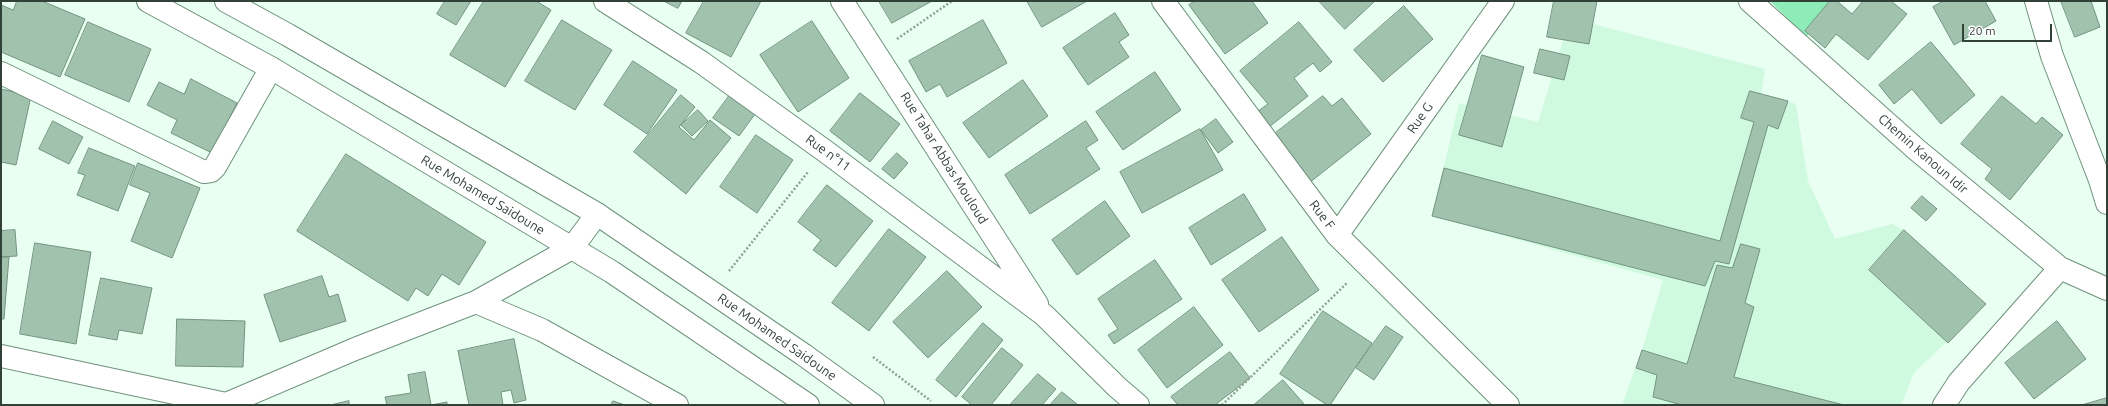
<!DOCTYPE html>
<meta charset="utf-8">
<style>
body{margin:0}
#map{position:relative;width:2108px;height:406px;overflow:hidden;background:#e9fff1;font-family:Ubuntu,sans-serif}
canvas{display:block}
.frame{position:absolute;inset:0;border:2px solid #324138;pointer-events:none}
.scale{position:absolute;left:1962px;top:24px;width:90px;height:18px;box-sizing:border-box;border:2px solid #324138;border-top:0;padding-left:5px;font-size:12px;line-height:14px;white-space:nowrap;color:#324138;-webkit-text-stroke:3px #fff;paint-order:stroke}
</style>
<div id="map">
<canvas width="2108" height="406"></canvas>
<div class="frame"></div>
<div class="scale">20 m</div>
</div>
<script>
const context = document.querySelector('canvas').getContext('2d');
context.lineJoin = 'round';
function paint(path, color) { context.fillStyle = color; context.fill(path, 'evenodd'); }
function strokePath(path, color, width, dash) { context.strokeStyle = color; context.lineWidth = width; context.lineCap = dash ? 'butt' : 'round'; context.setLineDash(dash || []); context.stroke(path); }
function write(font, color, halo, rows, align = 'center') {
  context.font = font + ' Ubuntu,sans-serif'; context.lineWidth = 3; context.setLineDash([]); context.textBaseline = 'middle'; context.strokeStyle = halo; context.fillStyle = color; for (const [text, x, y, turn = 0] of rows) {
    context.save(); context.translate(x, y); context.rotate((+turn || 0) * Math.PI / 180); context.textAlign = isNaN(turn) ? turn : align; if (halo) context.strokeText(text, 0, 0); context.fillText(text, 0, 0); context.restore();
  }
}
const built = new Path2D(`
 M1570,18l195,51 -4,25 35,10 12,77 27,58 57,-15 12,6 82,74 -72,69 -13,32h-279l20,-55 21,-70 -231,-64 27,-113 79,19z`);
const green = new Path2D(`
 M1770,1h70l-34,36z`);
const building = new Path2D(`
 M17,1h25l43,18 -25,58 -59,-25v-47l12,5z
 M445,1h26l-15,24 -19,-11z
 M484,1h52l15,9 -46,77 -55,-32z
 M664,1h18l-4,7z
 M704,1h57l-30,56 -45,-24z
 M879,1h53l-40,22z
 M1027,1h60l-45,26z
 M1195,1h57l16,22 -43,31 -36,-49z
 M1319,1h56l-30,28z
 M1554,1h43l-8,43 -42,-7z
 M1830,1h7l15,13 11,-13h28l16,13 -39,46 -32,-26 -11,14 -20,-17z
 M1944,1h41l11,20 -42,24 -21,-38z
 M2061,1h30l9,26 -25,10z
 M1404,6l29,33 -50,43 -29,-32z
 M1115,13l14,22 -10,7 10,15 -41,28 -25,-37z
 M562,20l50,30 -37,60 -50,-29z
 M983,20l24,43 -60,34 -7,-13 -14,8 -17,-31z
 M812,21l37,57 -51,34 -38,-57z
 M88,22l63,27 -22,53 -64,-27z
 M1299,22l33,40 -12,10 -7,-9 -19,15 14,18 -39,31 -12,-15 11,-8 -28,-33z
 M1931,42l44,53 -34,29 -29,-35 -18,15 -15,-19z
 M1540,49l30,7 -6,24 -30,-7z
 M1482,55l42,12 -22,80 -43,-12z
 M633,61l44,29 -30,44 -43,-29z
 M1155,72l26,38 -58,40 -27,-38z
 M191,79l46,24 -25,50 -41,-20 6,-13 -30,-15 12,-23 25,12z
 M1023,80l25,36 -59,42 -26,-35z
 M1,89l30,7 -15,69 -15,-3z
 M1750,91l38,10 -10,28 -10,-4 -39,139 -14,-3 -10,25 -273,-70 12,-48 276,73 34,-119 -13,-4z
 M860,93l40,31 -30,38 -40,-31z
 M681,95l14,12 -16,20 15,13 16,-20 21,18 -45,56 -52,-42z
 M729,96l26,18 -16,22 -26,-18z
 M1323,96l9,10 10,-8 29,36 -62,49 -36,-48z
 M2002,96l34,28 6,-7 21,18 -53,65 -25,-21 7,-10 -31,-25z
 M698,110l10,11 -16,15 -11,-11z
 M1216,119l17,23 -15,11 -17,-23z
 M53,121l30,16 -14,27 -30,-15z
 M1086,121l12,19 -12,8 14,21 -70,45 -25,-39z
 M1200,129l23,41 -81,43 -22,-41z
 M756,135l37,25 -36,53 -37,-26z
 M89,148l46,18 -17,45 -41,-16 8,-20 -7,-2z
 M897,153l11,10 -14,16 -12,-10z
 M346,154l140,88 -27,43 -17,-11 -14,22 -12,-8 -8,13 -111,-70z
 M138,163l62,25 -28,70 -41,-17 19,-48 -20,-8z
 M827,185l46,36 -37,46 -23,-17 8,-10 -23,-18z
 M1244,194l22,36 -55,35 -22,-37z
 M1922,196l15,13 -11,12 -15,-13z
 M1105,201l25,35 -53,39 -25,-35z
 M889,229l37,28 -57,74 -37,-28z
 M15,230l2,26 -16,1v-26z
 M1904,230l82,74 -38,39 -79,-73z
 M1282,237l37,53 -60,42 -37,-52z
 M35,243l56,9 -15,92 -56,-10z
 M1741,244l19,5 -15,54 9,4 -20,70 110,28h-162l-29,-8 4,-22 -21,-7 6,-18 45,14 30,-99 15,3z
 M1,257h8l-5,62h-3z
 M1155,260l27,39 -68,45 -6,-9 10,-6 -20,-30z
 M947,271l35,36 -54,51 -35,-36z
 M322,276l7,21 9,-3 8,27 -66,21 -16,-47z
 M101,278l51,10 -10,46 -23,-4 -2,10 -28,-5z
 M1194,307l29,38 -56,43 -29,-38z
 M1323,311l49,32 -42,62h-3l-47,-31z
 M177,319l68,2 -2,46 -67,-1z
 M2057,321l29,38 -52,40 -29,-36z
 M983,323l20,17 -47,57 -20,-17z
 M1386,326l17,11 -29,43 -18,-12z
 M514,339l12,61 -12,3 -3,-13 -10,2 2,13h-34l-11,-54z
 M1002,348l21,17 -32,40h-19l-10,-8z
 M1230,352l20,26 -35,27h-37l-7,-8z
 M425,372l6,33 16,-3v3h-60l-2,-8 26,-4 -3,-18z
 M1038,374l18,15 -14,16h-32z
 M1283,380l22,25h-51z
 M1062,392l16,13h-28z
 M2107,398v7h-25z
 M349,401v4h-18z
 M613,401l12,4h-14z`);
const path = new Path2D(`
 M897,39l55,-38
 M729,271l79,-99
 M873,357l58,44
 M1222,405l125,-122`);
const minor = new Path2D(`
 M605,1l96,61 124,89 219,164 73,72 21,18
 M842,1l195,303
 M1163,1l174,234 171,170
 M1750,1l167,149 143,118 47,21
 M2036,1l16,55 48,124 7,23
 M1,73l203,99 7,-1 4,-4 56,-99
 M1337,235l166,-234
 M476,302l66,28 135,75
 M1,356l225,48 129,-55 121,-47 96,-54 25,-34
 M1944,405l15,-23 101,-114`);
const secondary = new Path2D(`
 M148,1l123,67 341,204 196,133
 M226,1l62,34 309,179 207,141 69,50`);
const streetNames = [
 ["Rue G",1420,118,-55],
 ["Rue n°11",828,153,36],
 ["Chemin Kanoun Idir",1923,154,41],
 ["Rue Tahar Abbas Mouloud",944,158,58],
 ["Rue Mohamed Saidoune",483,195,31],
 ["Rue F",1322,215,53],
 ["Rue Mohamed Saidoune",777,337,35]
];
paint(built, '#cffae0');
paint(green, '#8eecb8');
paint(building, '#a1c3ae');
strokePath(building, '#739480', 1);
strokePath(minor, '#70917d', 24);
strokePath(secondary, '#70917d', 24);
strokePath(path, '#90a297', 2.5, [2, 2]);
strokePath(minor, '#fff', 22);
strokePath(secondary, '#fff', 22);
write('13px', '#324138', '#fff', streetNames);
</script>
